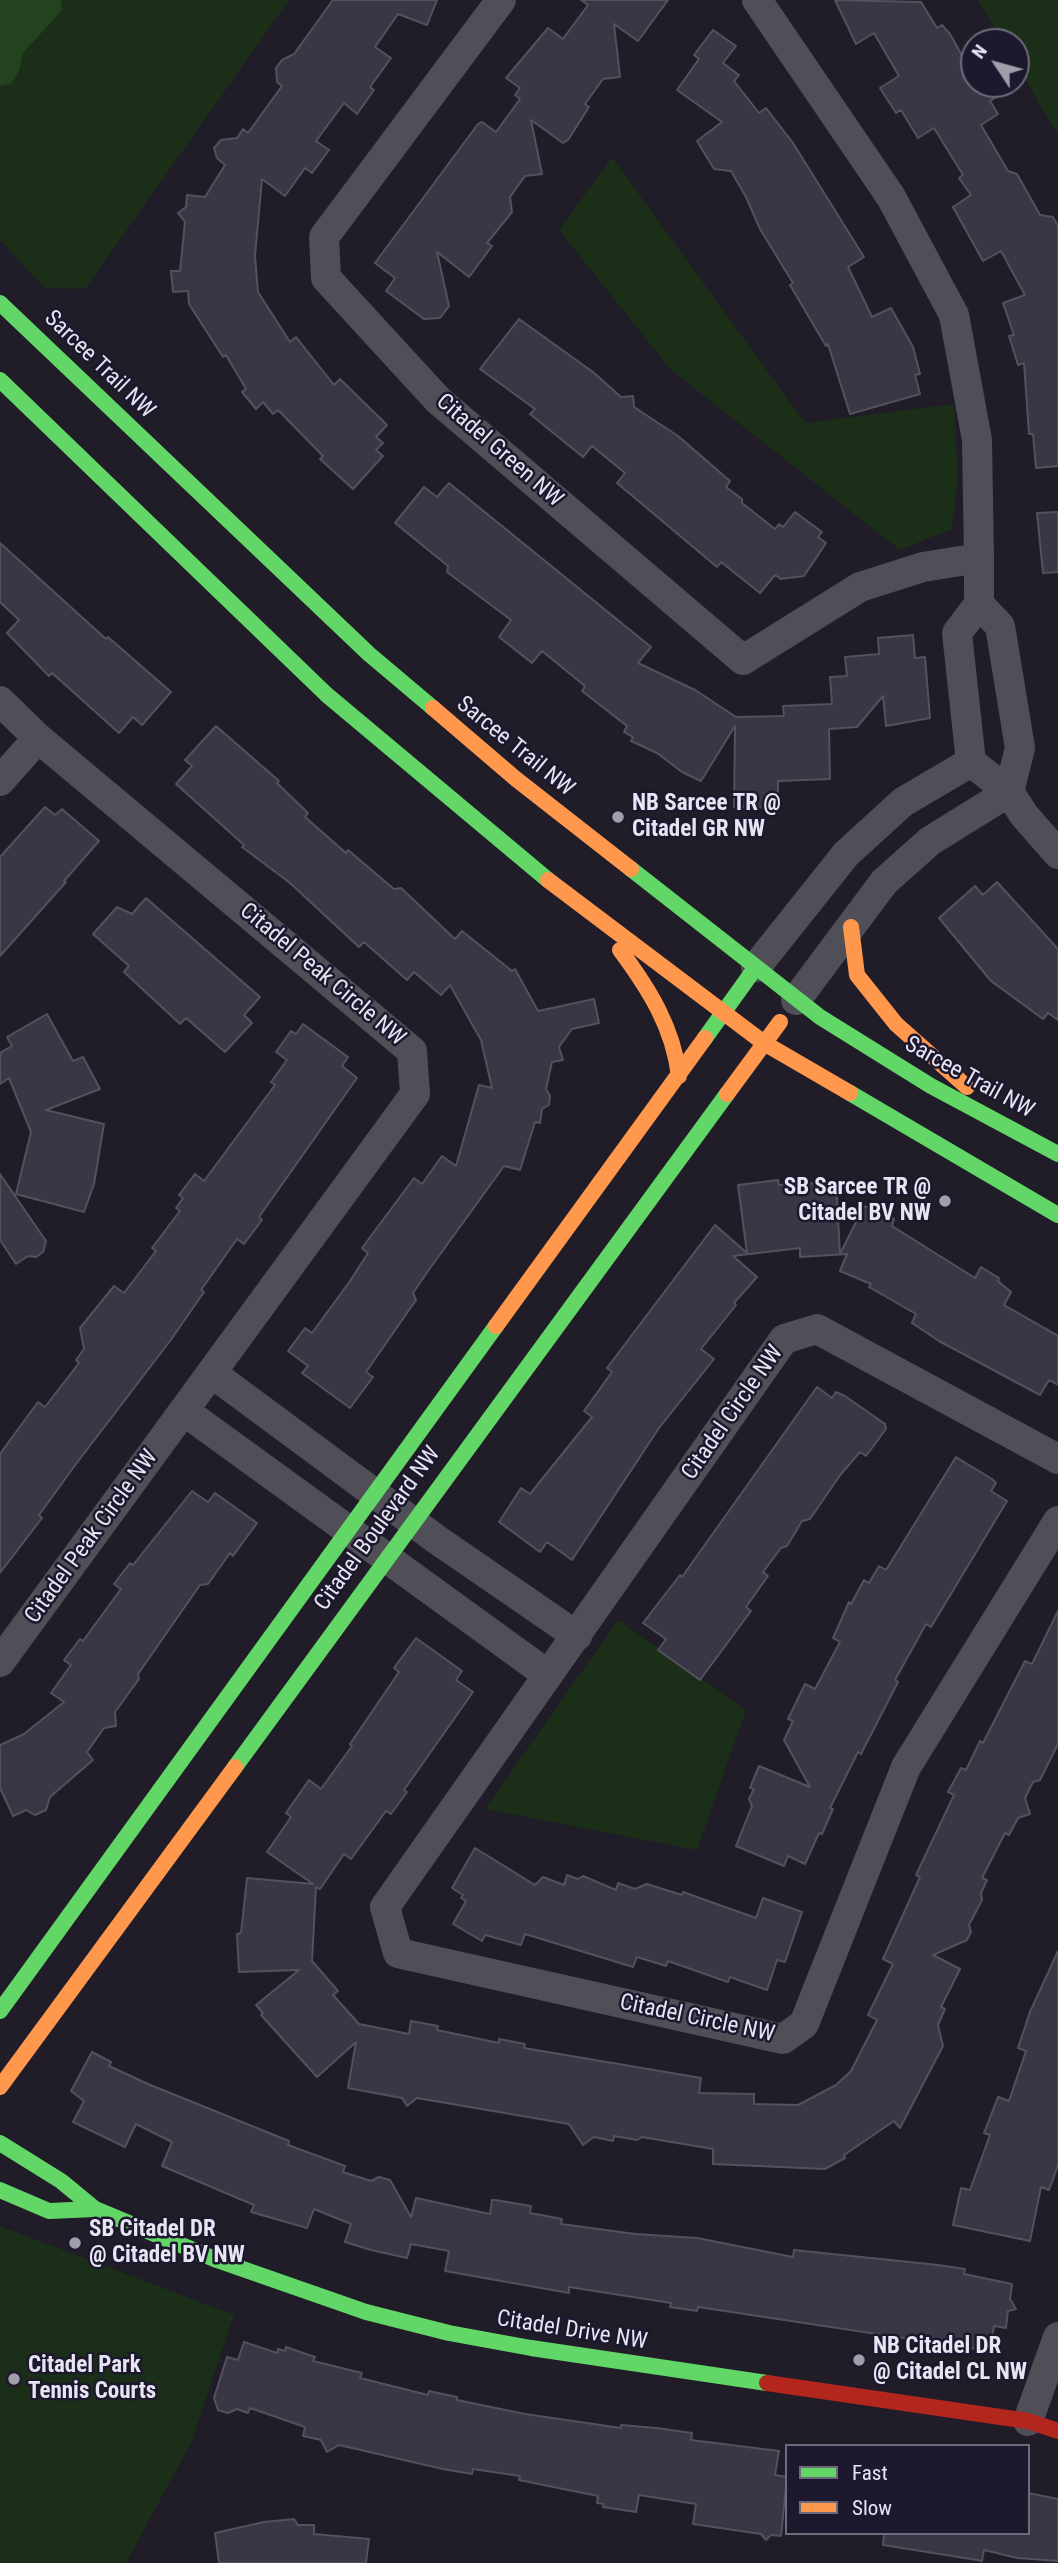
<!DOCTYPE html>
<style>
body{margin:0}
#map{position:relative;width:1058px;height:2563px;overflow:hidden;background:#201d28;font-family:"Roboto Condensed",sans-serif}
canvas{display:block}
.legend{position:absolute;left:785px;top:2444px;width:245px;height:91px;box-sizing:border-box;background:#1d182d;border:2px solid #6e6a7c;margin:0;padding:9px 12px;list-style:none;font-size:21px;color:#e7e4f3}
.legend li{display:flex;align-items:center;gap:14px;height:35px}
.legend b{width:35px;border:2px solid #6e6a7c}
.north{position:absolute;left:960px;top:28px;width:70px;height:70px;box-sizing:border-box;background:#1d182d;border:2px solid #6e6a7c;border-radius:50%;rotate:306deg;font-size:19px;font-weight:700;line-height:28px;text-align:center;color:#e7e4f3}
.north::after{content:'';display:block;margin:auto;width:24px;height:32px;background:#a19eac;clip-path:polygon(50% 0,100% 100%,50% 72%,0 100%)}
</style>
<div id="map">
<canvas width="1058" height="2563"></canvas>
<ul class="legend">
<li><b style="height:9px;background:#63d668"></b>Fast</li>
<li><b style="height:9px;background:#ff974d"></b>Slow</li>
</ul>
<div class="north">N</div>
</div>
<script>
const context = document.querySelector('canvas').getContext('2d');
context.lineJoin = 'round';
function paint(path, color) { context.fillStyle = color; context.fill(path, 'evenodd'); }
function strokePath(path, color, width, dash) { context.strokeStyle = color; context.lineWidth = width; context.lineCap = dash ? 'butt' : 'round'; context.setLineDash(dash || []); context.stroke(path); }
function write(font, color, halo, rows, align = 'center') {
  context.font = font + ' "Roboto Condensed",sans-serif'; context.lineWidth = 5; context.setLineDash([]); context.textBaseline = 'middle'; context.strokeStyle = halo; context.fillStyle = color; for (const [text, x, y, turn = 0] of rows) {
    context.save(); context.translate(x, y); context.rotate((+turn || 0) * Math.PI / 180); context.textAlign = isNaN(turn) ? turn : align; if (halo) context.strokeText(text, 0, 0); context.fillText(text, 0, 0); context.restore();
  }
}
const green = new Path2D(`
 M0,0h289l-204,289 -40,-1 -45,-48z
 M978,0h80v135l-42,-71v-22h-13z
 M612,157l193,266 149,-19 4,72 -6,53 -52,21 -230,-181 -111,-139z
 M618,1620l128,90 -49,140 -212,-41z
 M0,2226l234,89 -42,126 -66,122h-126z`);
const forest = new Path2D(`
 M0,0h61l1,10 -39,43 -4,18 -8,13 -11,2z`);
const building = new Path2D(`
 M333,0h104l-10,25 -29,-11 -23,33 16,11 -21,29 4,3 -17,24 -13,-11 -28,38 13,9 -17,23 -7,-5 -20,28 -23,-17 -7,77 3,36 32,50 6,-5 38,48 6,-6 47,46 -11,12 7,6 -7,7 7,6 -30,33 -33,-30 3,-3 -45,-46 -5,4 -10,-12 -7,7 -14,-17 4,-3 -20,-34 -3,2 -34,-53 -1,-13 -15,1 -2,-21h9l5,-49 -7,-9 8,-6 1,-12 18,2 20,-32 -8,-7 -3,-10 7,-8 16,-2 6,-9 5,4 34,-47 -5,-4 -1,-14 6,-8 12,-6z
 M581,0h87l-30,41 -24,-17 6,53 -17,2 -18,25 4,3 -21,33 -5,3 -32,-23 11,54 -17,2 -15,21 2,15 -25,31 5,3 -23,31 -32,-25 12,54 -9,12 -16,1 -38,-28 9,-13 -20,-15 103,-139 4,-2 14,10 24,-33 -5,-4 5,-7 -14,-10 42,-50 15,11 25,-34z
 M835,0l86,2 16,26 5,-3 8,9 24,43v7h44l-28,17 8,13 -17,11 27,46 9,3 23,41 13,2 5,9v240l-22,2 -3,-34h-4l-5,-71 -6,2 -9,-29 5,-1 -11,-32 22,-8 -24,-44 -18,10 -30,-54 18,-12 -12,-17 4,-3 -29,-47 -16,10 -17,-28 -5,3 -16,-25 19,-12 -25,-43 -18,11z
 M713,30l23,16 -13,17 16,12 -5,6 25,32 7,-5 27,35 71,114 -16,10 24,50 19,-9 22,39 7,27 -5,1 5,19 -70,20 -22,-70 -2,2 -36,-61 3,-2 -33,-54 -14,-32 -15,-26 -17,-2 -17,-28 25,-19 -45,-32 22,-31 -5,-4z
 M519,319l74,53 28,25 12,-1 1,11 44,29 52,45 -4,6 16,12v4l33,26 4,-5 4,3 12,-15 27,20 -4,5 8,6 -22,33 -23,3 -6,-4 -15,18 -39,-31 -4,5 -100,-84 8,-10 -33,-27 -9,11 -53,-43 5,-5 -55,-40z
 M449,483l202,164 -13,16 57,27 41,27 48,-1 -1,-10 49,-2 -2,-27 17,-1 -2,-19 34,-3 -1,-16 35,-3 2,23 10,-1 5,61 -44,8 -3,-30 -26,31 -28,2 1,50 -52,2v27l-44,-1 1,-81 -34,55 -19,-9 -25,-19 -26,-12 2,-4 -9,-5 3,-6 -45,-35 3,-5 -43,-35 -10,12 -33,-26 12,-17 -64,-48 1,-6 -53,-43 29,-36 13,10z
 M1058,512v60l-15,1 -6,-60z
 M0,543l106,96 2,-2 63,55 -29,33 -9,-8 -14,16 -67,-60 -3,3 -42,-43 12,-13 -19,-18z
 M216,726l63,55 -2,2 31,30 -3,4 41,36 2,-3 46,39 7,-1 54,51 7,-8 50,40 3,-2 23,42 56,-12 5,24 -27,6 -13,18 4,13 -11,2 -6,27 4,7 -1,9 -7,4 -2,14 -5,-1 -15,48 -16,-4 -76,105 -15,22 3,7 -50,72 7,5 -23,31 -48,-35 6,-7 -20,-15 17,-23 7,5 38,-52 18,-28 -6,-5 52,-70 8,6 20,-28 14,10 23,-81 13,3 -11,-48 -31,-55 -9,10 -27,-23 -7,8 -43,-38 -5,5 -69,-64 -48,-36 2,-2 -68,-61 16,-18 -7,-6z
 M45,807l10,8 7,-6 37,32 -35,40 2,1 -66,74v-99z
 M997,882l61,67v71l-10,-7 -5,6 -52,-38 -52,-63 36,-32 8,9z
 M146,898l114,99 -16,18 8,8 -27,29 -39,-34 -6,6 -56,-52 5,-6 -36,-32 24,-27 15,7z
 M47,1014l26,47 10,-4 17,32 -54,21 58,14 -10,60 -10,28 -68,-18 15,-62 -22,-54 -9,6v-31l12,-7 -5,-9z
 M303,1024l45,33 -6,9 15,12 -98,139 3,3 -18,24 -7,-5 -36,51 3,2 -34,49 -94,123 -37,51 3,3 -42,55v-119l38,-52 7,5 34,-44 -3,-3 8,-11 -4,-21 34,-42 10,7 32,-42 -4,-3 28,-37 -4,-3 7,-10 -4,-3 16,-21 9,7 71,-96 -4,-3 16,-22 -11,-8 15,-21 5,3z
 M0,1174l46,67 -3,11 -7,5 -8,-1 -12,8 -16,-24z
 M778,1180l1,5 57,-3 4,72 24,-48 30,13 -2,7 83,52 6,-11 18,11 -1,3 13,11 -7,13 54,31v49l-9,-5 -9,15 -101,-54 -27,-18 4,-9 -47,-27 2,-3 -31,-13 7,-17 -47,3v-9l-67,8 24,21 -23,26 2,2 -35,44 13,10 -55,69 -87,132 -25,-18 -7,10 -41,-30 22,-34 9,6 62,-77 -8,-6 28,-39 -5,-4 108,-143 32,28 -9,-68z
 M817,1387l15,11 4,-6 9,4 40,28 1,5 -20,27 -6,-4 -19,22 -31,45 -8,2 -15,25 -6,2 -18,24 5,4 -22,31 5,4 -51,69 -42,-30 8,-11 -23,-16 37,-48 2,2z
 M956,1457l36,22 4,4 -5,8 16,10 -76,126 -5,-3 -31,56 3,2 -37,72 -3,-2 -28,56 3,1 -11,25 -3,-1 -14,31 -17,-8 -4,10 -48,-20 16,-40 -3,-7 5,-10 -4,-1 9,-22 51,21 -26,-47 9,-19 -5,-2 17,-35 10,5 25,-47 -7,-4 16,-36 2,2 13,-24 5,3 10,-17 7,4z
 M192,1491l16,11 7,-9 42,30 -24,33 -3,-3 -22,31 -8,1 -62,89 1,5 -24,33 1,14 -12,2 -17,24 6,8 -43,37 -4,13 -11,5 -9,-5 -13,6 -13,-28v-43l24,-11 40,-32 -13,-9 20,-28 -7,-5 16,-21 3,2 38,-52 -7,-5 16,-21 3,2z
 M1058,1611v133l-18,36 -7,2 -8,16 5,16 -12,4 -9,17 -4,-2 -23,45 5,2 -6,13 1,7 -13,25 2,7 -4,8 -34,15 27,14 -19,38 4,2 -7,16 5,21 -43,82 -6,-7 -50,34 1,3 -20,11 -112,-5v-15l-71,-12 -5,3 -23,-4 -1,5 -19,-4 -11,8 -14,-21 -152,-26 -10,8 -5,-8 -54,-10 8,-46 -39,35 -56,-62 2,-2 -7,-8 43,-35 -60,2 -2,-38 4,-1 6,-55 66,6 -46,-32 24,-35 -5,-4 23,-33 12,9 31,-43 -2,-2 49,-72 -5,-4 22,-30 46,33 -6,9 17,12 -69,98 3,2 -16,22 -5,-3 -35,48 -7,-5 -24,35 -4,-2 -4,74 26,30 -5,4 26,29 50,10 2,-13 27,5 -1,4 62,13v-4l26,5 -1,4 177,30 -2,15 55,1v10l44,1 38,-20 15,-14 26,-51 -9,-5 25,-51 -10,-5 37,-82 -4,-2 38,-80 -6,-3 13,-24 5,2 14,-29 3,2 42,-82 7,3z
 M475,1848l60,37 8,-8 21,8 3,-10 11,4 5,-3 33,14 2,-7 17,6 12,-5 35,11 1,-3 73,26 7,-20 39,14 -17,50 -8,-2 -10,30 -37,-13 -2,5 -60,-21 -2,5 -29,-9 -4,10 -108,-33 -4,11 -36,-10 -3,6 -29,-17 13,-23 -5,-3 2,-3 -11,-7z
 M1058,1951v214l-9,25 -8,-3 -11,54 -77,-16 8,-37 9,2 20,-55 -6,-2 14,-36 11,4 17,-50 -8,-3 12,-36z
 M92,2052l19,10 -2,4 39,18 141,57 -1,4 57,21 -2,6 28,9 8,-4 11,3 21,37 5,-19 74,16 2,-14h3l36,6 -1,7 32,6 -1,5 74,10 62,4 96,19 1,-7 144,15 27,4 -1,5 48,10 -2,15 6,10 -8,2 -2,17 -12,-2 -4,25 -292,-44 -1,4 -27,-4 1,-4 -102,-16v6l-124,-22 4,-20 -38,-7 -4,14 -36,-8 -26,-8 6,-18 -37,-15 -7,19 -56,-16 3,-7 -92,-39 10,-24 -36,-18 -11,23 -52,-25 11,-21 -13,-10z
 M244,2342l33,11 1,-4 7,2 1,-4 29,10 -2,4 49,12 -2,5 68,17 1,-4 28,6v3l68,14 96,14v-3l35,3 36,5 -1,7 88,11 -4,24 12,2 -6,59 -10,-1 -5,5 -5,-6 -68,-10 3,-20 -57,-9 -3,17 -33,-5 1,-3 -7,-1 1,-7 -79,-16 1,-4 -47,-7 -1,5 -29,-5 -104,-24 -12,7 -6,-12 -18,-4 2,-9 -55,-19 -2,5 -11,-4 -9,4 -10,-3 -4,-12 13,-41 11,3z
 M1028,2493l30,6v62l-41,-3 -33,-8 -2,11 -5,-1 -94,-15 1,-12h144z
 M294,2519l4,6h16v9l55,5 -3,24h-147l-4,-30 49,-11z`);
const street = new Path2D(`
 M501,0l-177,237 2,41 112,122 305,260 117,-73 63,-20 56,-9
 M757,0l134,197 63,118 23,125 2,118v46l-22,29 14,129 38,30 15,23 34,39
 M0,701l38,37 374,313 3,43 -415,568
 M0,781l38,-43
 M756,967l90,-113 57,-52 68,-40
 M796,1000l88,-118 46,-41 79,-49 11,-44 -20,-122 -21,-22
 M213,1374l223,165 141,97
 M184,1411l364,264
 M1058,1459l-241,-130 -33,10 -399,568 13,46 385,86 21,-15 102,-257 152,-246
 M1028,2421l30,-84`);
const fast = new Path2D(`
 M0,303l369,351 64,54
 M0,380l327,315 221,185
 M631,869l189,148 111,69 127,68
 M705,1038l51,-71
 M850,1093l208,122
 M235,1767l492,-673
 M0,2011l496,-685
 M0,2143l61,38 34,28 122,51 149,52 83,21 82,15 236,35
 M0,2190l49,21 46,-2`);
const slow = new Path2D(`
 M433,708l83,71 115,90
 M548,880l216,163 86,50
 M851,927l6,48 39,49 71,63
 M620,950c29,39 53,77 59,126
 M727,1094l53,-72
 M496,1326l209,-288
 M0,2087l235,-320`);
const jam = new Path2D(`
 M767,2383l261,38 30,10`);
const markers = [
 [618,817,7,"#a19eac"],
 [945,1201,7,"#a19eac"],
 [75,2243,7,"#a19eac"],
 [859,2360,7,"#a19eac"],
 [14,2379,7,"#a19eac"]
];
const streetNames = [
 ["Sarcee Trail NW",99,365,44],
 ["Citadel Green NW",499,451,41],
 ["Sarcee Trail NW",515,747,39],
 ["Citadel Peak Circle NW",322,975,40],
 ["Sarcee Trail NW",969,1078,29],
 ["Citadel Circle NW",733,1413,-55],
 ["Citadel Boulevard NW",378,1529,-54],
 ["Citadel Peak Circle NW",92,1537,-54],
 ["Citadel Circle NW",697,2019,12],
 ["Citadel Drive NW",572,2331,9]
];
const poiNames = [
 ["NB Sarcee TR @",632,804],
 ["Citadel GR NW",632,830],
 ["SB Sarcee TR @",931,1188,"right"],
 ["Citadel BV NW",931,1214,"right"],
 ["SB Citadel DR",89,2230],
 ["@ Citadel BV NW",89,2256],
 ["NB Citadel DR",873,2347],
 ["@ Citadel CL NW",873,2373],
 ["Citadel Park",28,2366],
 ["Tennis Courts",28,2392]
];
paint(green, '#1b2e18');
paint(forest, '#23431e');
paint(building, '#3a3645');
strokePath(building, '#54515c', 2);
strokePath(street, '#504e57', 30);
strokePath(fast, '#63d668', 16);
strokePath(slow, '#ff974d', 16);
strokePath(jam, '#b3261e', 16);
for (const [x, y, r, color] of markers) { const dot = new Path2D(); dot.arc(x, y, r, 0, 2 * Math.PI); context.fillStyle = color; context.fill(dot); strokePath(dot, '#1d182d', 2.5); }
write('23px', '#e7e4f3', '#1d182d', streetNames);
write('bold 23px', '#e7e4f3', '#1d182d', poiNames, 'left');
</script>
